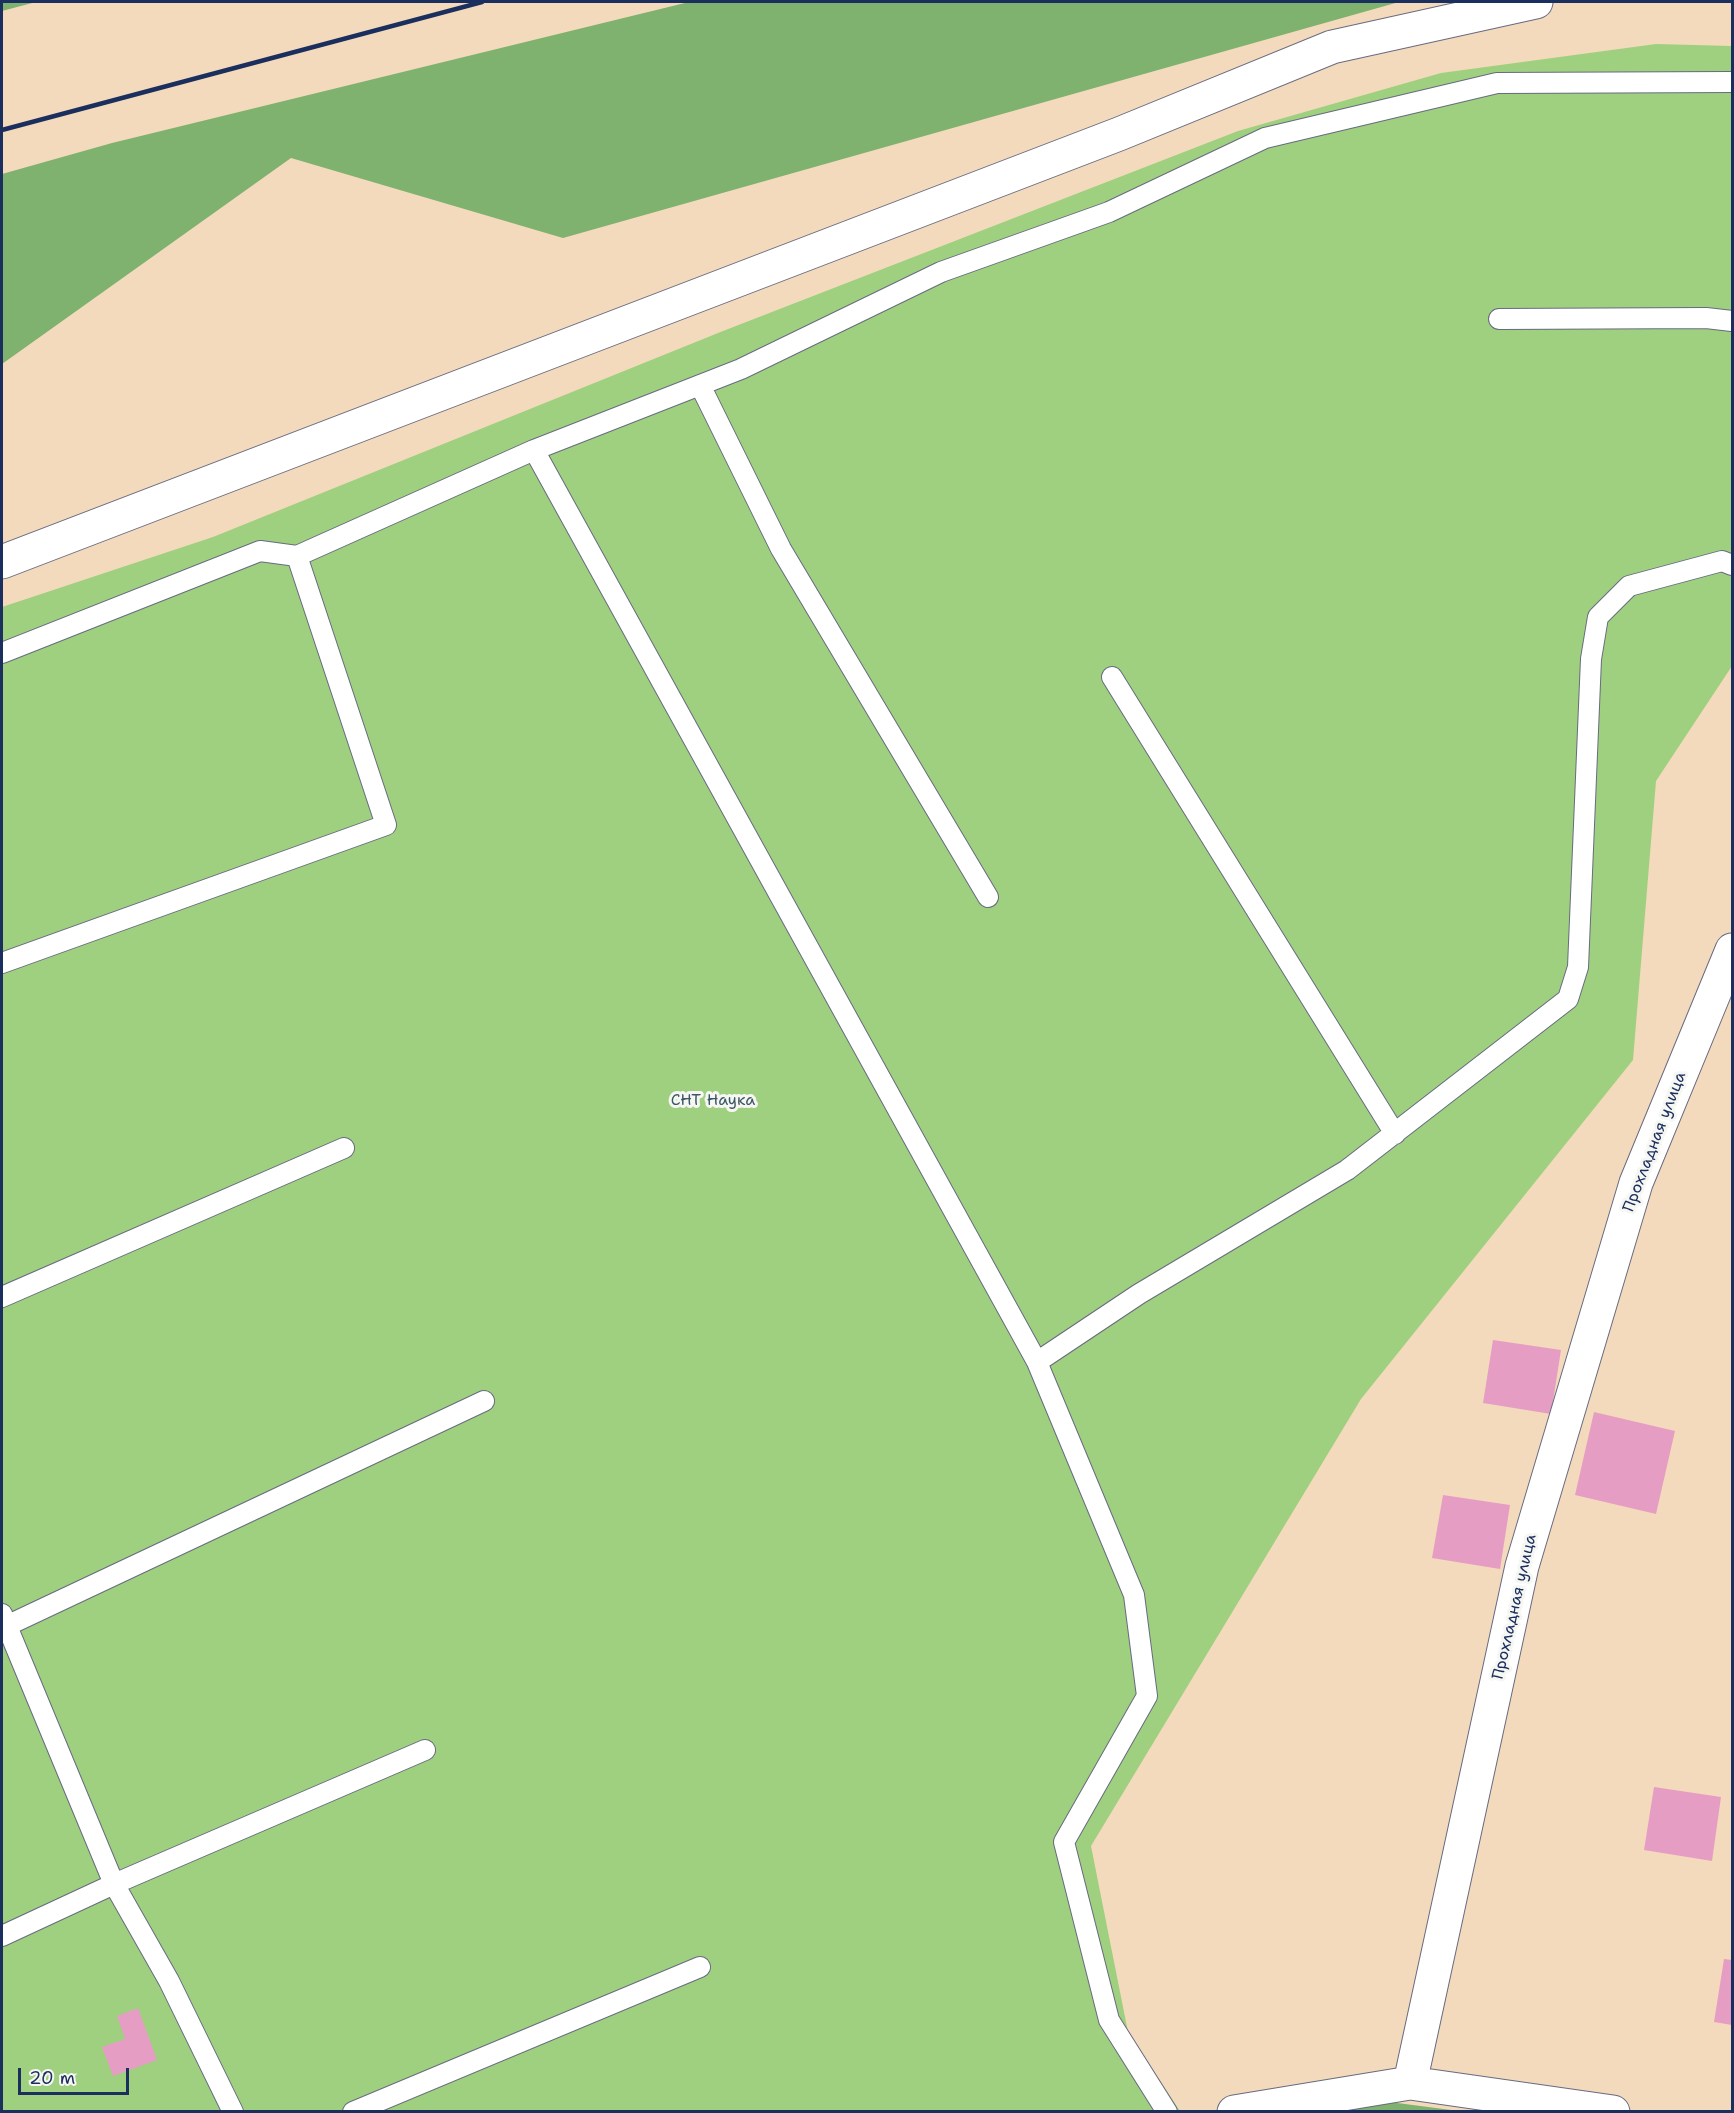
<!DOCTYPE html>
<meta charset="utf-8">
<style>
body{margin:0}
#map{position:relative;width:1734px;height:2113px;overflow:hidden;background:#f4dabc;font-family:"Shantell Sans",sans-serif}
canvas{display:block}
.frame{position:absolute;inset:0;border:3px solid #1b2f5e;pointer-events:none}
.scale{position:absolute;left:18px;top:2068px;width:111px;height:27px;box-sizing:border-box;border:3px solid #1b2f5e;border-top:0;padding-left:8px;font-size:18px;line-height:21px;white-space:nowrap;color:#1b2f5e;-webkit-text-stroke:4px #f6f6f2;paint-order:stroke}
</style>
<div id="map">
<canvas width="1734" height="2113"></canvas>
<div class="frame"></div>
<div class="scale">20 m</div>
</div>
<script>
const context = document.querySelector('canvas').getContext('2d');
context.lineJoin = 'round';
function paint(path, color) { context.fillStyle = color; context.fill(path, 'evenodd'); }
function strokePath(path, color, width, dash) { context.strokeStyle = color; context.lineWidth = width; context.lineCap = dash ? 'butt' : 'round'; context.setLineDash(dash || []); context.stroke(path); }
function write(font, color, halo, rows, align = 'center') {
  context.font = font + ' "Shantell Sans",sans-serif'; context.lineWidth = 6; context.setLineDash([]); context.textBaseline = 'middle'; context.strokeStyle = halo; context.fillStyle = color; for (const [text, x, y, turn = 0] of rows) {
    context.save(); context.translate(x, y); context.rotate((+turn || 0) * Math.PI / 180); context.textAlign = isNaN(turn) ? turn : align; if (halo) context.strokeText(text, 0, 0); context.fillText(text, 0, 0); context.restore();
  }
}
const green = new Path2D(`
 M1656,44l76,2v620l-76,115 -23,279 -272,339 -270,447 37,186 52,79h-1178v-1504l211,-70 510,-206 515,-200 203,-58z`);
const forest = new Path2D(`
 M2,2h34l-34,9z
 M689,2h710l-836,236 -272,-80 -289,206v-190l110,-31z
 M1328,2094l131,17 -133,1z`);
const building = new Path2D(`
 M1493,1340l68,10 -10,64 -68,-11z
 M1594,1412l81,19 -19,83 -81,-19z
 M1443,1495l67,10 -10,64 -68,-11z
 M1654,1787l67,10 -9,64 -68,-11z
 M1724,1959l8,1v65l-18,-3z
 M138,2008l19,52 -44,16 -11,-29 23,-8 -8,-23z`);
const service = new Path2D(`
 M1499,319l207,-1 26,3
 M700,385l81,164 207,348
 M534,450l503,912 97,233 13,101 -83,146 45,178 58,92
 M2,653l258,-102 37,5
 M1112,677l283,457
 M2,963l384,-138 -89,-269 237,-106 207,-81 200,-97 168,-60 156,-74 232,-55 235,-1
 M2,1297l342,-149
 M1037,1362l102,-68 208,-124 221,-171 10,-32 13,-308 7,-42 31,-31 93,-25 10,4
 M2,1614l112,270 55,97 64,131
 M2,1628l482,-227
 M2,1936l112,-52 311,-134
 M353,2112l347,-145`);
const minor = new Path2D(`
 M1234,2112l176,-29
 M1613,2112l-203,-29 112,-517 114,-383 96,-233`);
const tertiary = new Path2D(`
 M2,562l1117,-428 213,-87 204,-45`);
const rail = new Path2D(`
 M2,130l480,-128`);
const parkNames = [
 ["СНТ Наука",713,1101]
];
const streetNames = [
 ["Прохладная улица",1655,1142,-69],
 ["Прохладная улица",1515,1607,-77]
];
paint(green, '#9fd07f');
paint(forest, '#7fb26e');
paint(building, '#e69dc3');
strokePath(service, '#676b7f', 22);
strokePath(minor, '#676b7f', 35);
strokePath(tertiary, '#676b7f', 35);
strokePath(service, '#fff', 20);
strokePath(minor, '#fff', 33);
strokePath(tertiary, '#fff', 33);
strokePath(rail, '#1b2f5e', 4.5);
write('16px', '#3c5766', '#f6f6f2', parkNames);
write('16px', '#1b2f5e', '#f6f6f2', streetNames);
</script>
